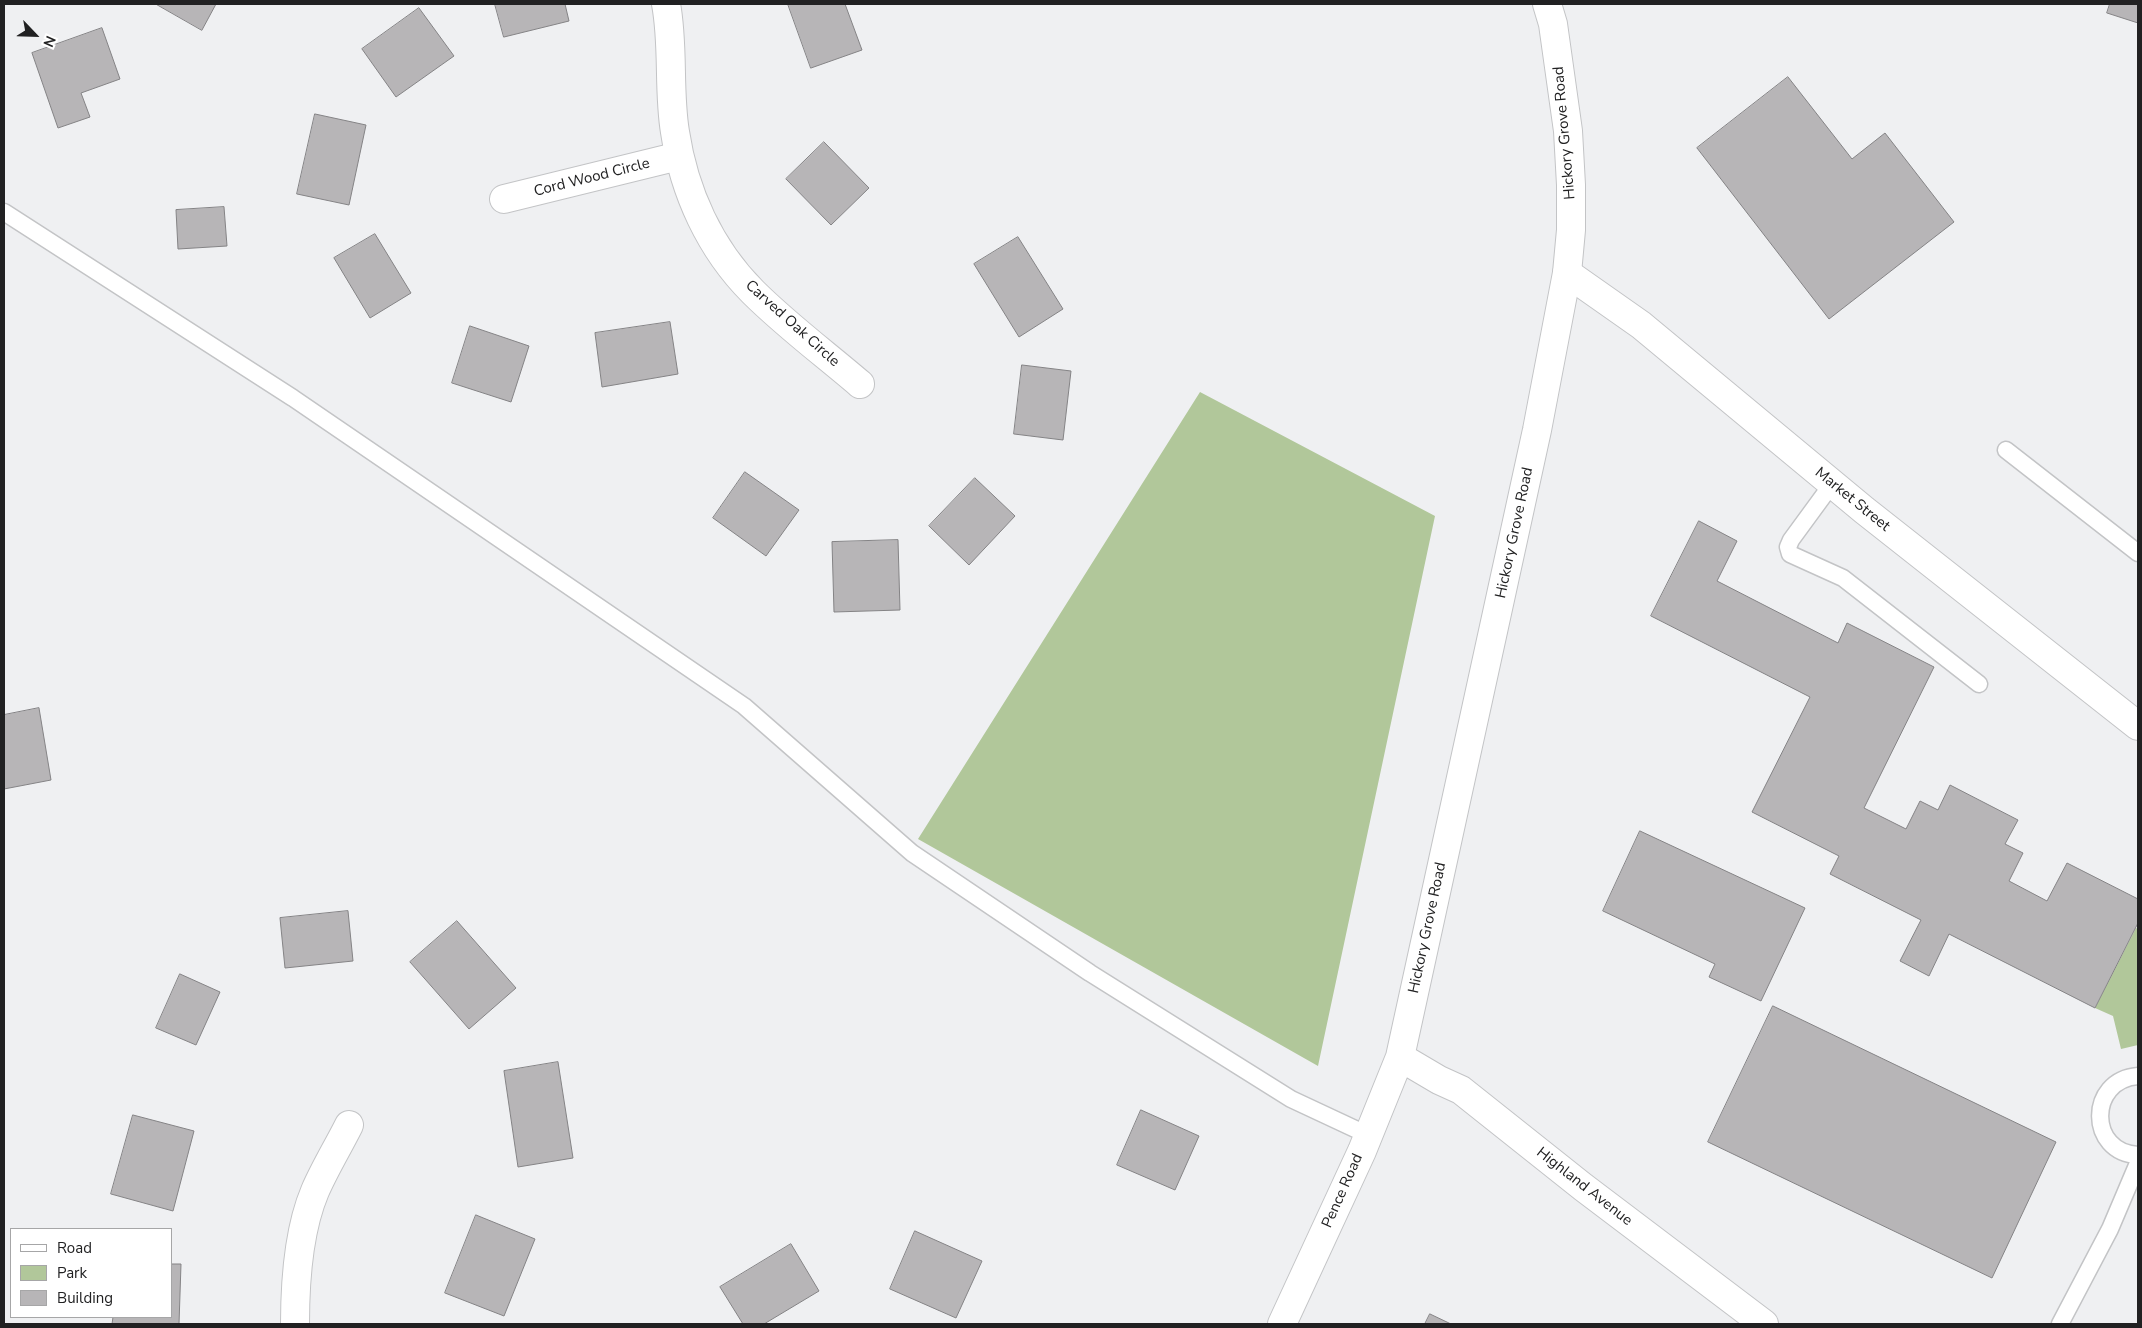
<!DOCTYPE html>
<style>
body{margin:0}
#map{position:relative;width:2142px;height:1328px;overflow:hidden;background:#eff0f2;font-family:"Nunito Sans",sans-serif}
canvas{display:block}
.frame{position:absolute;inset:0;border:5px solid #212122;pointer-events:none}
.legend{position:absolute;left:10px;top:1228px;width:162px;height:90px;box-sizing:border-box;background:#fff;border:1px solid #a6a6a7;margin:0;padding:6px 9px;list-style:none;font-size:15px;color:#212122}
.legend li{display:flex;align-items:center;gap:10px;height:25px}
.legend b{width:25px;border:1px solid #a6a6a7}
.north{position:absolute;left:10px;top:10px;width:50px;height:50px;-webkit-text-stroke:4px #fff;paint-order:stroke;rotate:114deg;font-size:14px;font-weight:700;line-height:20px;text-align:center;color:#212122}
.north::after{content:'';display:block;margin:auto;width:18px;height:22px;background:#212122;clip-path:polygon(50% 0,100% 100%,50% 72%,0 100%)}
</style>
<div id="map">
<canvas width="2142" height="1328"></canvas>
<div class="frame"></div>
<ul class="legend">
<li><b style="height:6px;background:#fff"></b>Road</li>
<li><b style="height:14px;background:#b1c79a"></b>Park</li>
<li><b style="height:14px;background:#b7b5b7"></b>Building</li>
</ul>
<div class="north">N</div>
</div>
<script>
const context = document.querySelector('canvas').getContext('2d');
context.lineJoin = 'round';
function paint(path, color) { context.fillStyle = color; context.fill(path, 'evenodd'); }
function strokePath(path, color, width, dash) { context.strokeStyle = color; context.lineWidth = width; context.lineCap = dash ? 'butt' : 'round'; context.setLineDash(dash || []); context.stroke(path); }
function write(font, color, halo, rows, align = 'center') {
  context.font = font + ' "Nunito Sans",sans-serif'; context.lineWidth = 4.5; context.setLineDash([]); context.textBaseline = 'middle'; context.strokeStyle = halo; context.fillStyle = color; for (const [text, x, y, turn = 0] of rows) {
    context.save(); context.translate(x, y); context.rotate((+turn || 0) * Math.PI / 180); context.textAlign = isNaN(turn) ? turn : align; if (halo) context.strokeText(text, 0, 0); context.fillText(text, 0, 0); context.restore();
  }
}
const green = new Path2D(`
 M1200,392l235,124 -117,550 -400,-227z
 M2136,928l2,1v116l-17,4 -8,-33 -18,-8z`);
const building = new Path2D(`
 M156,4h60l-14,26z
 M495,4h70l4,17 -65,16z
 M788,4h57l17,46 -51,18z
 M2110,4h28v19l-31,-10z
 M419,8l35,48 -58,41 -34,-48z
 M102,28l18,51 -39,14 9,24 -32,11 -26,-75z
 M1788,77l64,82 33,-26 69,89 -125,97 -132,-171z
 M315,114l51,11 -17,80 -52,-11z
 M824,142l45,46 -38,37 -45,-46z
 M224,207l3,39 -49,3 -2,-39z
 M375,234l36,59 -41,25 -36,-60z
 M1018,237l45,72 -44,28 -45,-73z
 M670,322l8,52 -76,13 -7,-54z
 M470,326l59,20 -18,56 -59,-19z
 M1022,365l49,6 -8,69 -49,-6z
 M745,472l54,38 -33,46 -53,-38z
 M975,478l40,38 -46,49 -40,-39z
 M1699,521l38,20 -20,40 121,62 9,-20 87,44 -70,141 42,21 14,-28 18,9 12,-25 68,35 -13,24 18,9 -14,28 38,20 20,-38 71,36v24l-43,85 -146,-74 -20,42 -29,-15 21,-41 -91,-46 9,-18 -87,-44 58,-115 -159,-81z
 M898,540l2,70 -66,2 -2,-70z
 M39,708l12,72 -47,9v-74z
 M1640,831l165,77 -44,93 -52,-24 6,-13 -112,-53z
 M348,911l5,50 -68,7 -5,-50z
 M457,921l59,67 -47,41 -59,-67z
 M180,974l40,18 -24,53 -40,-17z
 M1773,1006l283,136 -64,136 -284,-136z
 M558,1062l15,96 -55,9 -14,-96z
 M1141,1110l58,26 -24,54 -58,-25z
 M133,1115l61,16 -21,80 -62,-17z
 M476,1215l59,24 -31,77 -59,-23z
 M915,1231l67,30 -26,57 -66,-29z
 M791,1244l28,47 -55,33h-21l-23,-37z
 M171,1264h10l-2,60h-67l1,-7h58z
 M1430,1314l21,10h-26z`);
const lane = new Path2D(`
 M4,212l289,186 451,308 168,147 178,120 201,126 77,36
 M2006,450l132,103
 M1832,484l-41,56 -3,7 2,7 53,24 136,106
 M2138,1076c-51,4 -50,77 0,79
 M2060,1324l50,-95 28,-66`);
const street = new Path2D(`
 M666,4c8,42 2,86 9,128 9,60 35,117 78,160 33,33 72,62 107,92
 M504,199l175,-43
 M1567,273l74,52 223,185 274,216
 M295,1324c0,-43 3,-93 20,-133 10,-23 23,-44 34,-66`);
const secondary = new Path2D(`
 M1400,1057l39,23 22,10 122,97 181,137
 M1282,1324l80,-173 38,-94 137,-627 30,-157 4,-43v-45l-3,-54 -15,-107 -6,-20`);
const streetNames = [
 ["Hickory Grove Road",1565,133,-95],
 ["Cord Wood Circle",592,178,-14],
 ["Carved Oak Circle",792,324,42],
 ["Market Street",1852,500,39],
 ["Hickory Grove Road",1515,533,-78],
 ["Hickory Grove Road",1428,928,-78],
 ["Highland Avenue",1584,1187,38],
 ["Pence Road",1343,1191,-66]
];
paint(green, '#b1c79a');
paint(building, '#b7b5b7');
strokePath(building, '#848385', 1);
strokePath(lane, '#c3c4c6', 19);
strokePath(street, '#c3c4c6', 30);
strokePath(secondary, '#c3c4c6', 30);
strokePath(lane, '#fff', 16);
strokePath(street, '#fff', 28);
strokePath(secondary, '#fff', 28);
write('15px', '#212122', '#fff', streetNames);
</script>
